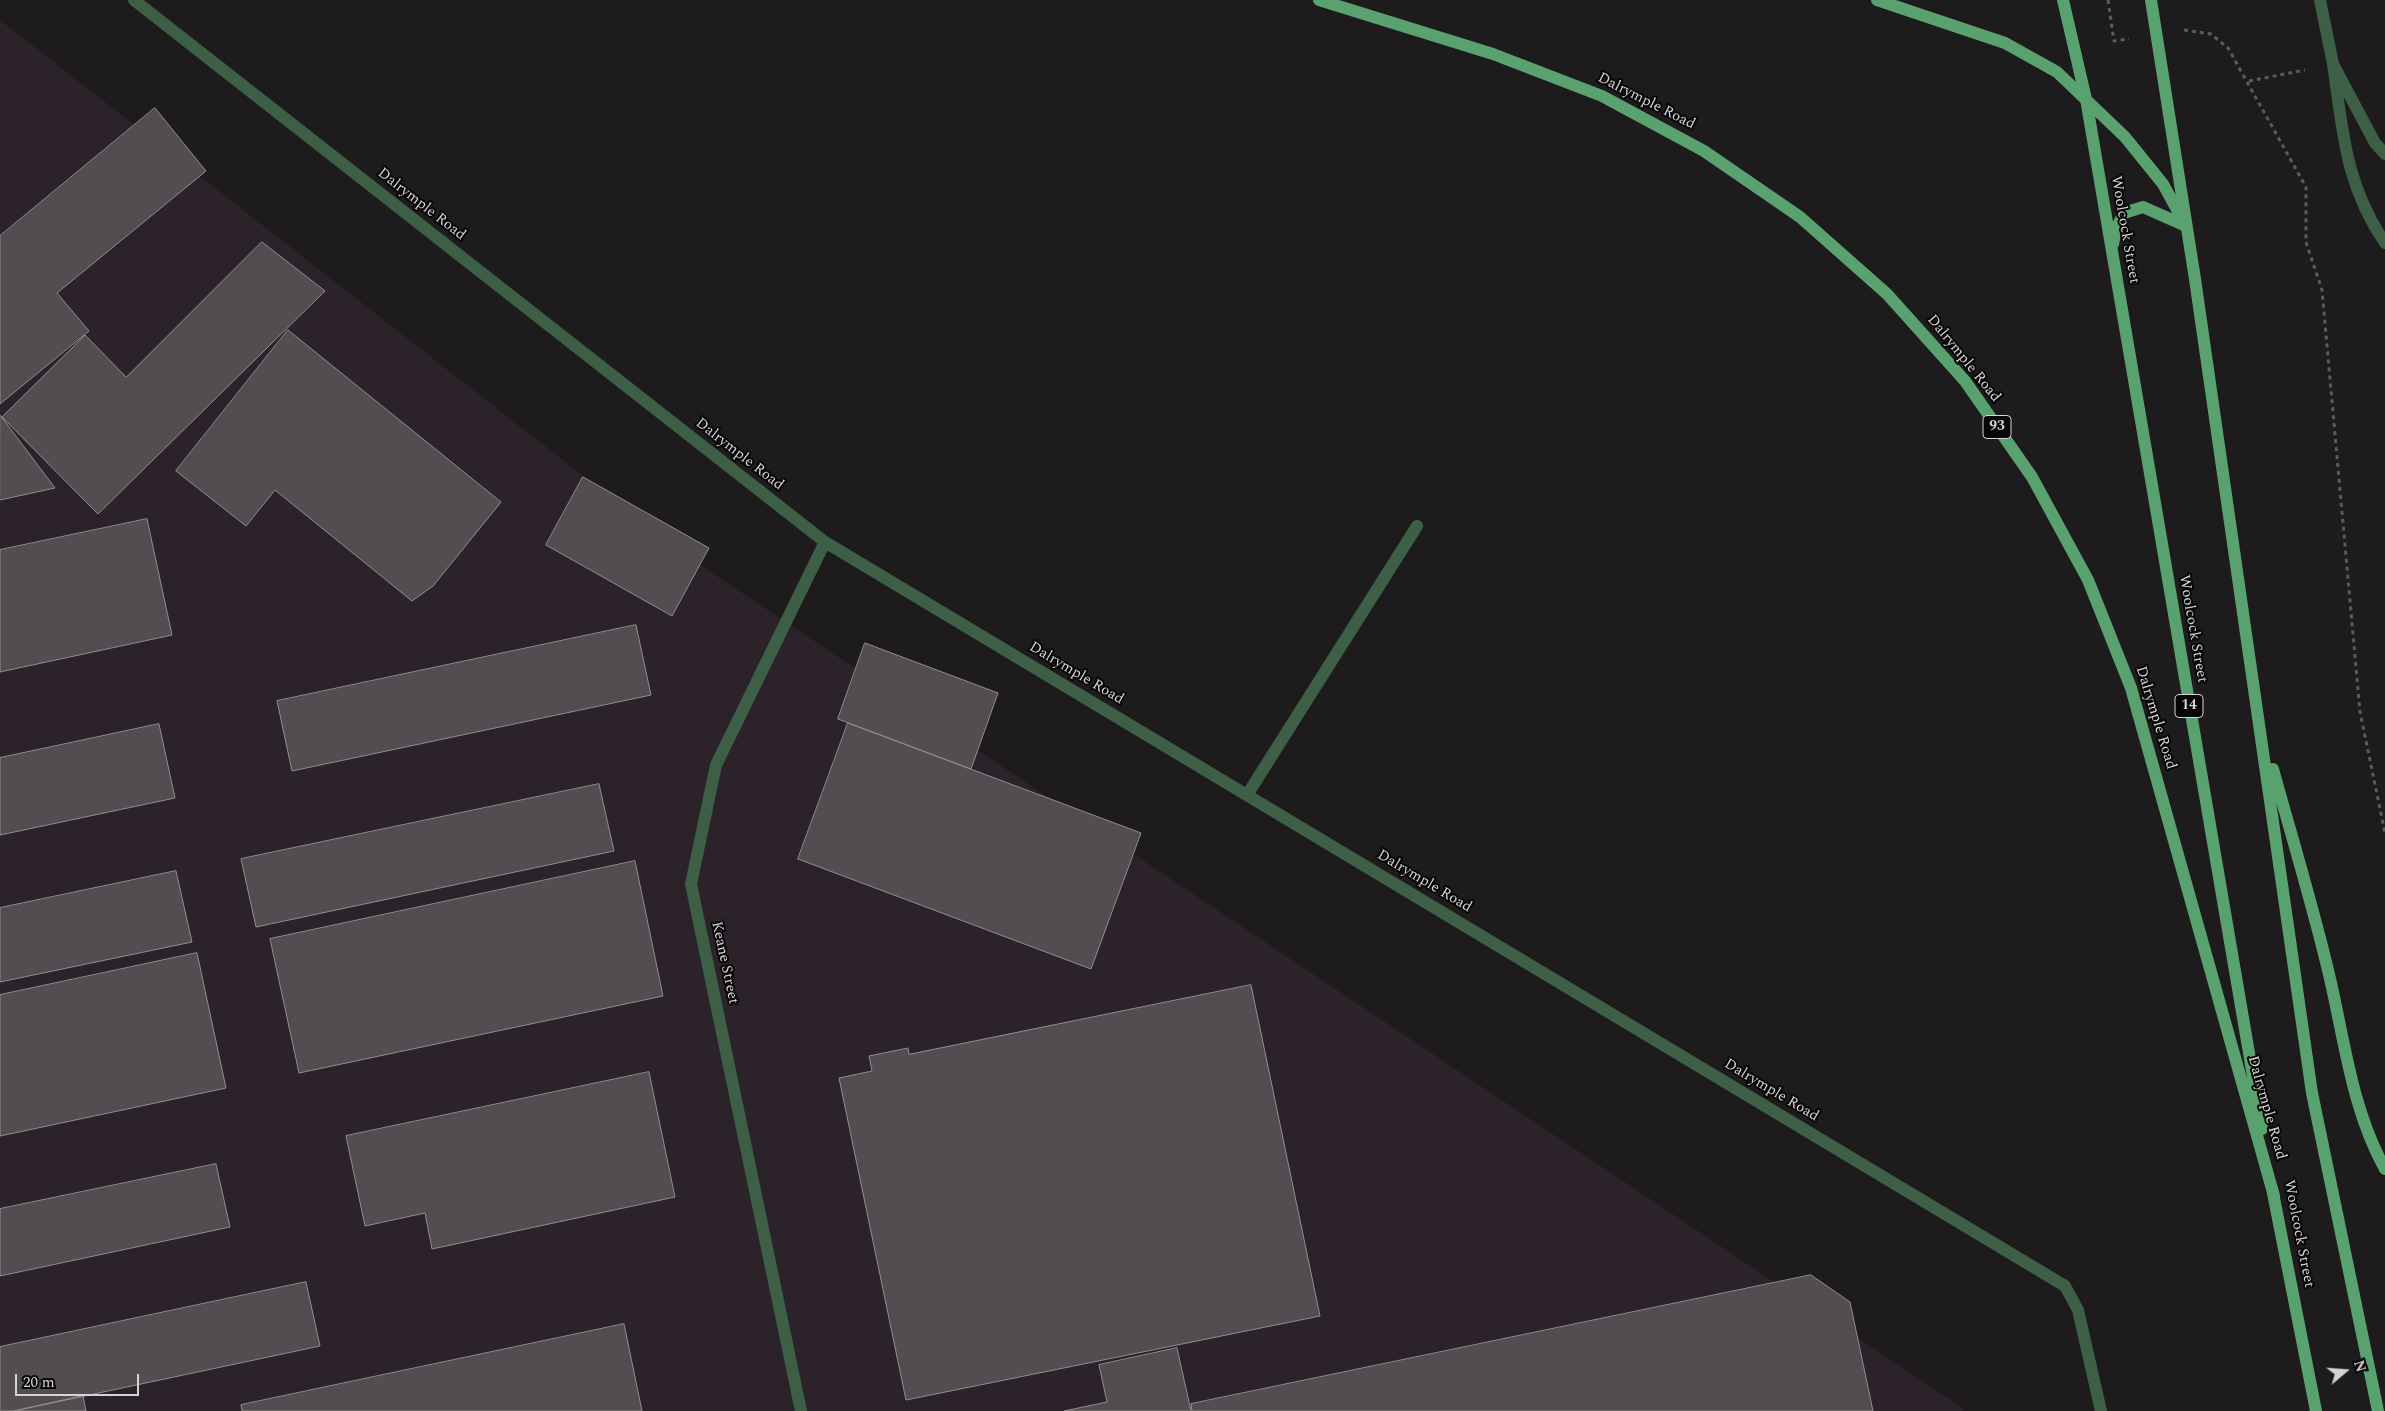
<!DOCTYPE html>
<style>
body{margin:0}
#map{position:relative;width:2385px;height:1411px;overflow:hidden;background:#1e1b1d;font-family:Spectral,serif}
canvas{display:block}
.north{position:absolute;left:2320px;top:1346px;width:50px;height:50px;-webkit-text-stroke:4px #080707;paint-order:stroke;rotate:72deg;font-size:14px;font-weight:700;line-height:20px;text-align:center;color:#d6d3d5}
.north::after{content:'';display:block;margin:auto;width:18px;height:22px;background:#d6d3d5;clip-path:polygon(50% 0,100% 100%,50% 72%,0 100%)}
.scale{position:absolute;left:15px;top:1374px;width:124px;height:22px;box-sizing:border-box;border:2px solid #d6d3d5;border-top:0;padding-left:6px;font-size:15px;line-height:18px;white-space:nowrap;color:#d6d3d5;-webkit-text-stroke:4px #080707;paint-order:stroke}
</style>
<div id="map">
<canvas width="2385" height="1411"></canvas>
<div class="north">N</div>
<div class="scale">20 m</div>
</div>
<script>
const context = document.querySelector('canvas').getContext('2d');
context.lineJoin = 'round';
function paint(path, color) { context.fillStyle = color; context.fill(path, 'evenodd'); }
function strokePath(path, color, width, dash) { context.strokeStyle = color; context.lineWidth = width; context.lineCap = dash ? 'butt' : 'round'; context.setLineDash(dash || []); context.stroke(path); }
function write(font, color, halo, rows, align = 'center') {
  context.font = font + ' Spectral,serif'; context.lineWidth = 4; context.setLineDash([]); context.textBaseline = 'middle'; context.strokeStyle = halo; context.fillStyle = color; for (const [text, x, y, turn = 0] of rows) {
    context.save(); context.translate(x, y); context.rotate((+turn || 0) * Math.PI / 180); context.textAlign = isNaN(turn) ? turn : align; if (halo) context.strokeText(text, 0, 0); context.fillText(text, 0, 0); context.restore();
  }
}
const built = new Path2D(`
 M0,20l678,530 1285,858v3h-1963z`);
const building = new Path2D(`
 M155,108l51,63 -149,122 32,38 -89,73v-168z
 M262,242l63,49 -227,223 -96,-97 83,-82 41,42z
 M288,330l213,172 -68,84 -21,15 -137,-111 -29,36 -70,-55z
 M0,415l55,73 -55,12z
 M583,477l126,71 -37,68 -126,-71z
 M147,519l25,116 -172,37v-122z
 M636,625l15,70 -359,76 -15,-70z
 M865,643l133,50 -27,76 -133,-50z
 M848,723l293,110 -50,136 -293,-110z
 M159,724l16,74 -175,37v-77z
 M599,784l15,67 -358,76 -15,-68z
 M635,861l28,135 -364,77 -29,-134z
 M176,871l16,71 -192,40v-74z
 M197,953l29,135 -226,48v-141z
 M1251,985l69,331 -414,84 -67,-322 33,-7 -3,-15 39,-8 1,6z
 M649,1072l26,125 -243,52 -7,-36 -60,13 -19,-90z
 M216,1164l14,63 -230,49v-67z
 M1811,1275l39,27 23,109h-681l-1,-7z
 M306,1282l14,64 -306,65h-14v-64z
 M624,1324l18,87h-400l-1,-6z
 M1177,1348l14,63h-127l43,-9 -8,-37z
 M83,1396l3,15h-72z`);
const path = new Path2D(`
 M2108,0l6,41 15,-2
 M2184,30l27,4 17,14 78,139v55l16,48 38,422 25,121
 M2249,81l56,-11`);
const service = new Path2D(`
 M2320,0l13,64 42,79 10,11
 M2333,64c10,68 12,120 52,179
 M1247,795l170,-269
 M2065,1286l13,24 23,101`);
const minor = new Path2D(`
 M134,0l691,542 1240,744
 M801,1411l-110,-527 25,-119 109,-223`);
const primary = new Path2D(`
 M1319,0l174,54 109,42 102,55 96,66 87,77 78,87 67,96 56,103 43,108 143,508
 M1877,0l128,43 52,29 68,65 38,47 18,33
 M2063,0l23,99 176,1030
 M2151,0l44,279 117,814 66,318
 M2113,244l3,-15 8,-16 19,-6 43,19
 M2273,769c18,65 38,131 54,197 17,68 23,140 58,203
 M2272,1188l44,223`);
const shields = [
 [1997,427,28],
 [2189,706,28]
];
const shieldNames = [
 ["93",1997,427],
 ["14",2189,706]
];
const streetNames = [
 ["Dalrymple Road",1646,102,27],
 ["Dalrymple Road",421,205,38],
 ["Woolcock Street",2124,230,80],
 ["Dalrymple Road",1963,359,51],
 ["Dalrymple Road",739,455,38],
 ["Woolcock Street",2192,629,80],
 ["Dalrymple Road",1076,674,31],
 ["Dalrymple Road",2155,718,73],
 ["Dalrymple Road",1424,882,31],
 ["Keane Street",724,963,78],
 ["Dalrymple Road",1771,1091,31],
 ["Dalrymple Road",2266,1108,74],
 ["Woolcock Street",2298,1234,79]
];
paint(built, '#2b2329');
paint(building, '#514d50');
strokePath(building, '#918d90', 1);
strokePath(path, '#5d5a5c', 3, [4, 4]);
strokePath(service, '#3d5f46', 12);
strokePath(minor, '#3d5f46', 12);
strokePath(primary, '#59a26f', 12);
for (const [x, y, w] of shields) { const box = new Path2D(); box.roundRect(x - w / 2, y - 11.5, w, 23, 4); context.fillStyle = '#080707'; context.fill(box); strokePath(box, '#d6d3d5', 1); }
write('bold 14px', '#d6d3d5', null, shieldNames);
write('15px', '#d6d3d5', '#080707', streetNames);
</script>
